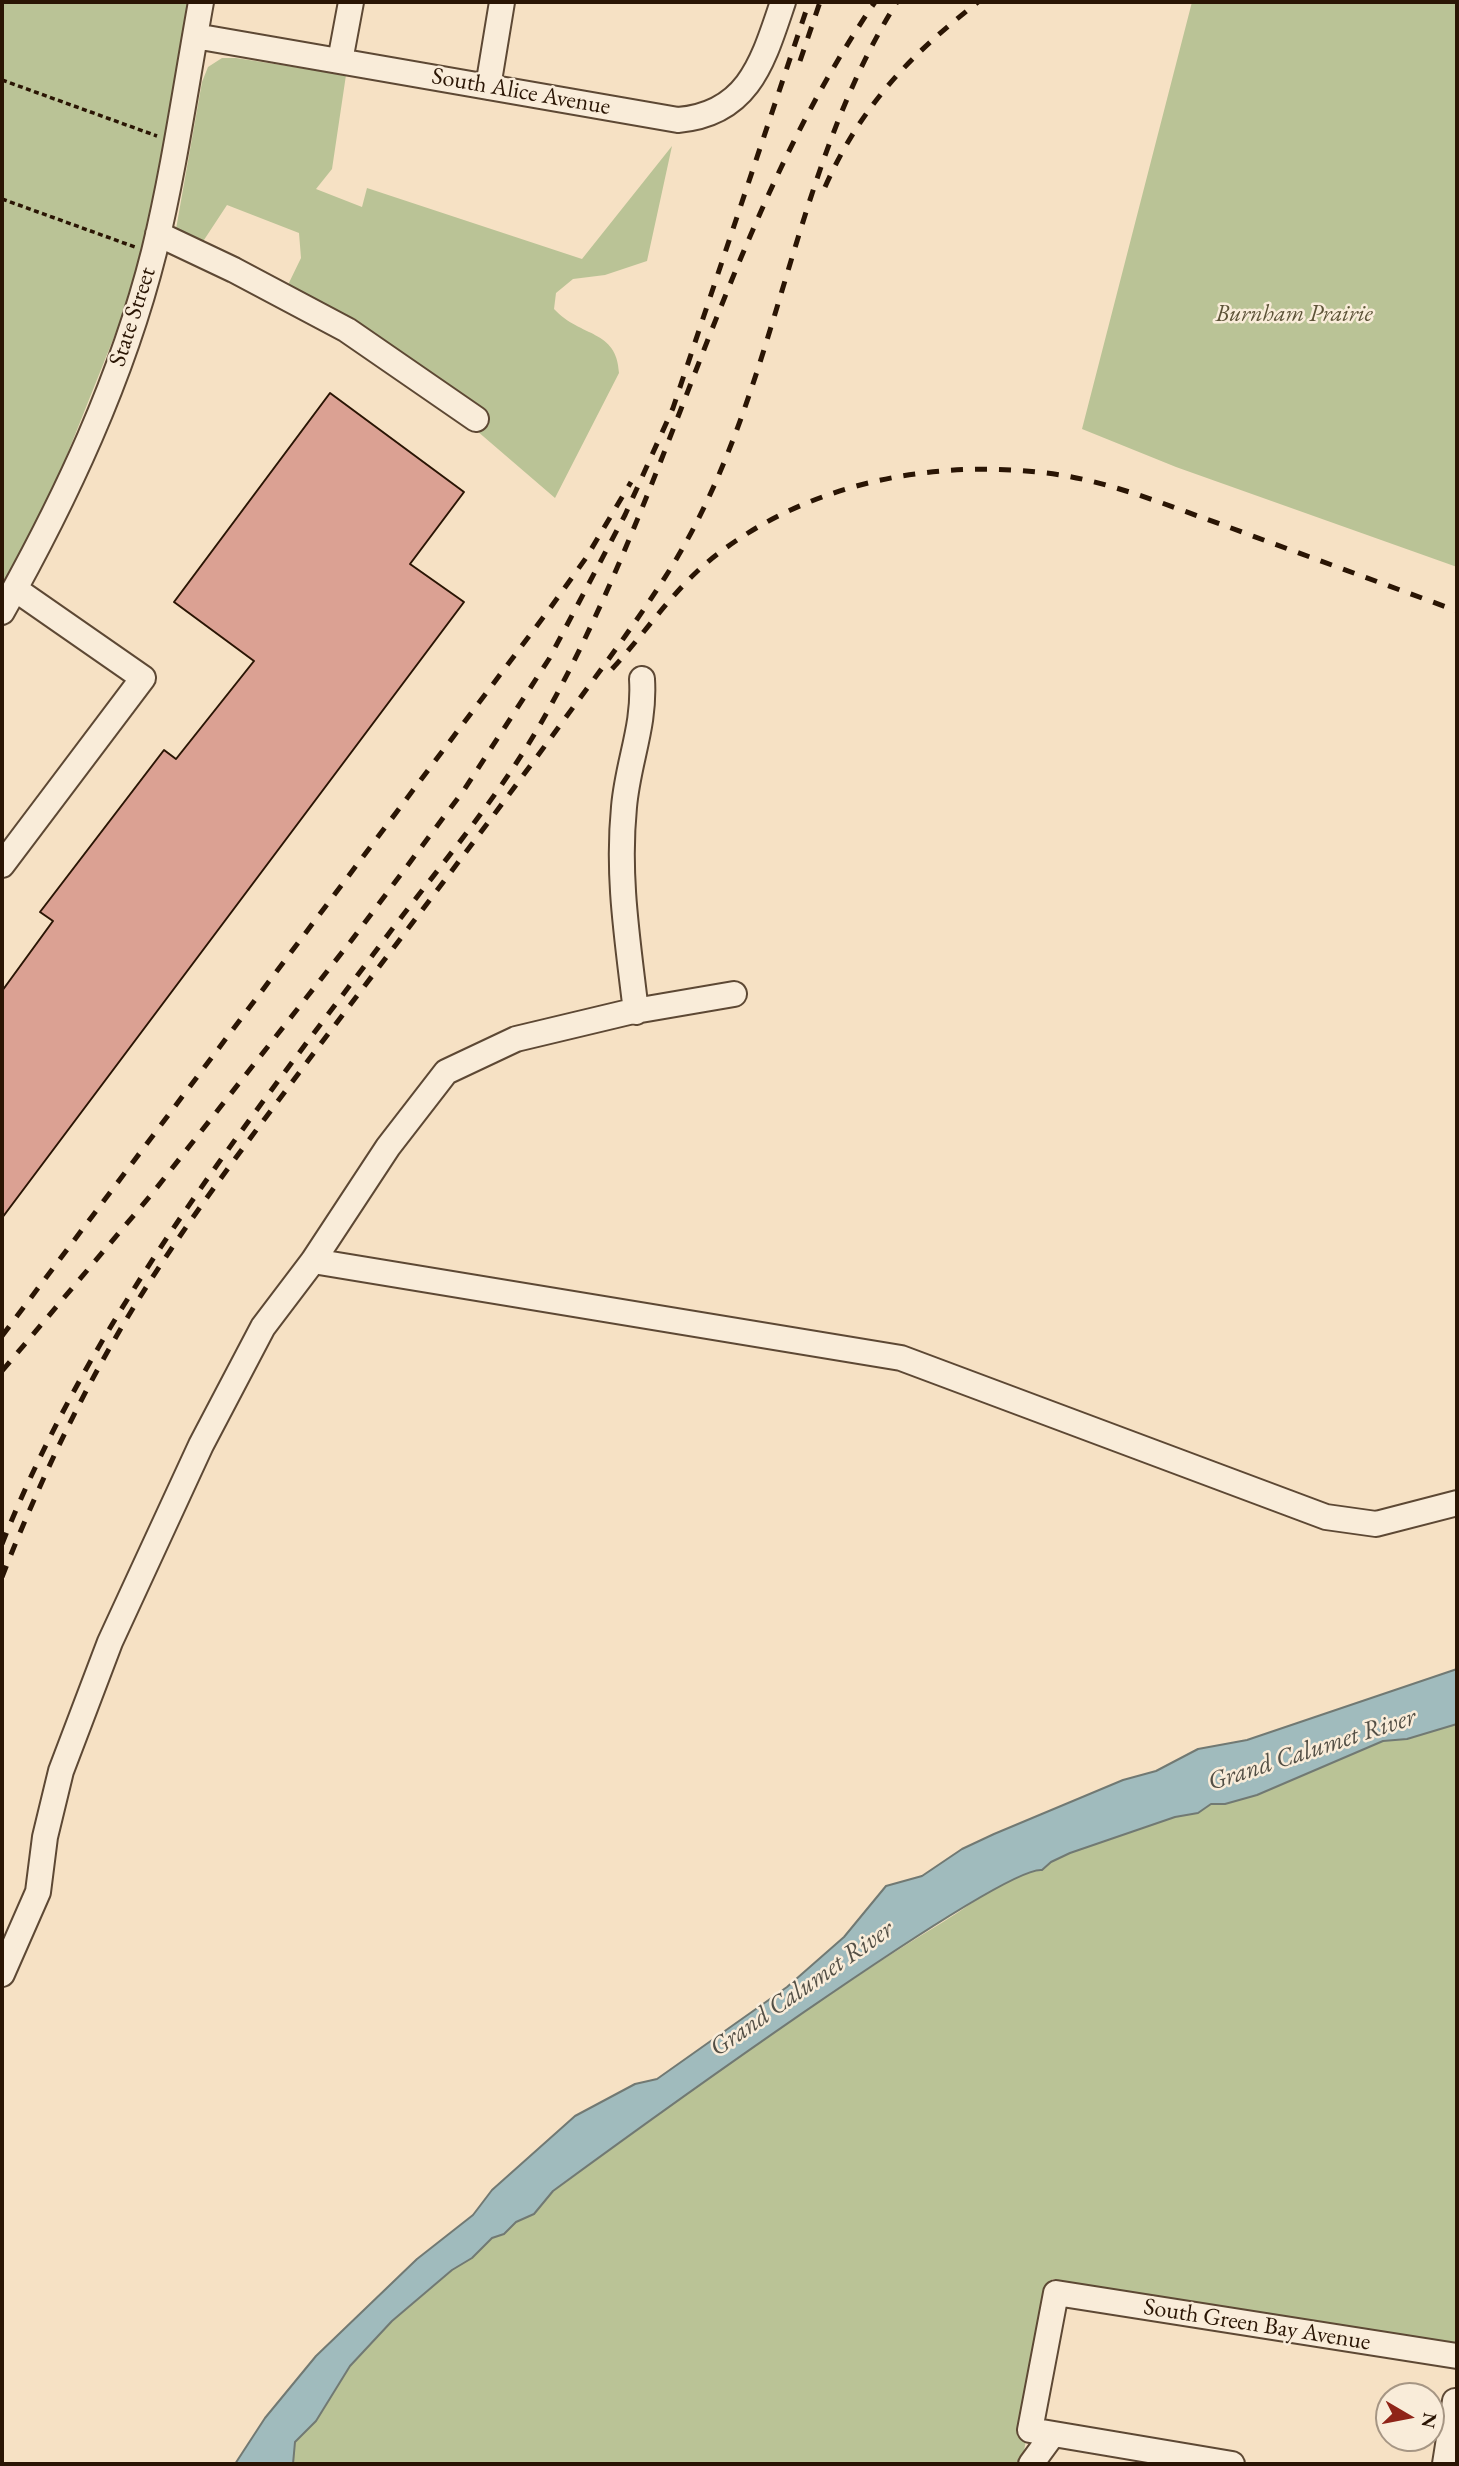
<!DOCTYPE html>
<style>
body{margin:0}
#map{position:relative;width:1459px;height:2466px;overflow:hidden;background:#f6e1c4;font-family:"EB Garamond",serif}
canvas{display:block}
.frame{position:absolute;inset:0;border:4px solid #2a1504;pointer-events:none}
.north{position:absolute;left:1375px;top:2382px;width:70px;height:70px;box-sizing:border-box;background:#f9ecd9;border:2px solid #a69684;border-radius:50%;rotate:100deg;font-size:19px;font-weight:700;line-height:28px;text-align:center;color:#2a1504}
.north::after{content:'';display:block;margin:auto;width:24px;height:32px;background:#8f2418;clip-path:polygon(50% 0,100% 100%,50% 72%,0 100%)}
</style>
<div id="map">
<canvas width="1459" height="2466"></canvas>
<div class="frame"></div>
<div class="north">N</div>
</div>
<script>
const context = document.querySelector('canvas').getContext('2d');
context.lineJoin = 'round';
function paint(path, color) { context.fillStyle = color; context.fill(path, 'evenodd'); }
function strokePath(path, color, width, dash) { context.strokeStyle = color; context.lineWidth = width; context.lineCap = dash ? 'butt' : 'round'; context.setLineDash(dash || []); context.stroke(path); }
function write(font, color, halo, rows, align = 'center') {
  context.font = font + ' "EB Garamond",serif'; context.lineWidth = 5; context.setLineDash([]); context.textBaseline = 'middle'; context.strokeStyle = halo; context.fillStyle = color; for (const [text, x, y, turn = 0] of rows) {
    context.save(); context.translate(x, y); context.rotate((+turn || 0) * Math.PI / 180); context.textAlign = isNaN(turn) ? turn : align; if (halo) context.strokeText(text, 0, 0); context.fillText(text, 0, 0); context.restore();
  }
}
const green = new Path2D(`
 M2,2h187l-13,141 -58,184 -71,178 -45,81z
 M1192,2h265v565l-281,-100 -94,-38z
 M222,58h14l110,17 -14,94 -16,20 46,18 5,-19 215,71 90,-113 -25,115 -42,14 -32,4 -17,14 -2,16c27,29 63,20 65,64l-64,125 -185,-159 -85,-48 16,-33 -2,-25 -72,-28 -25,38 -26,-14 26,-147 6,-15z
 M1457,1724v620l-405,-65 -30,185h-729l2,-22 21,-21 34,-55 42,-45 60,-51 20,-12 20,-20 12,-4 12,-12 18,-8 19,-23c128,-92 255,-187 390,-269 31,-19 67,-49 103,-55l5,-5 19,-9 105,-36 23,-4 13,-9h14l32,-9 126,-54 25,-2z`);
const water = new Path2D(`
 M1457,1669v55l-50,15 -24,2 -126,54 -32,9h-14l-13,9 -23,4 -105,36 -19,9 -9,8c-43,-5 -429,277 -489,321l-19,23 -18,8 -12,12 -12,4 -20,20 -20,12 -60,51 -42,45 -34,55 -21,21 -2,22h-58l30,-46 51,-62 101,-97 56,-44 19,-25 83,-74 60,-32 22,-5 130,-92 57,-50 42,-51 36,-10 40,-27 32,-15 129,-54 33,-9 42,-22 49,-9z`);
const building = new Path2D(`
 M330,393l134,99 -54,72 54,38 -462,616v-227l51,-70 -13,-9 124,-162 12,9 78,-98 -80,-59z`);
const path = new Path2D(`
 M2,80l155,56
 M2,199l133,48`);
const minor = new Path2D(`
 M195,36l483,84c71,-6 85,-59 105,-118
 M340,61l11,-59
 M488,87l14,-85
 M158,234l76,36 113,60 129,89
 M2,612c64,-114 120,-233 152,-360 20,-82 32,-167 47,-250
 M2,865l141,-187 -128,-89
 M636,1012c-8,-70 -19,-134 -12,-205 4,-46 21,-80 18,-128
 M313,1261l588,97 425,159 50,7 81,-21
 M2,1974l36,-82 7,-55 16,-66 49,-129 91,-197 62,-118 50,-66 75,-114 58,-75 70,-33 113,-27 105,-18
 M1031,2464l22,-30
 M1232,2464l-202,-34 26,-137 401,63
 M1445,2464l10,-63`);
const rail = new Path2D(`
 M800,61l20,-59
 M825,187c36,-81 84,-131 153,-185
 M612,669c36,-39 64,-84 107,-116 92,-70 213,-94 327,-80 61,7 120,32 177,52 78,29 156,57 234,86
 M2,1336l546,-725 38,-53 45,-76
 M2,1371l149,-176 200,-254 113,-151 85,-131 76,-144 48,-107 136,-406
 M2,1544c88,-222 234,-407 376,-596 55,-74 117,-145 163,-225 132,-233 183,-501 334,-721
 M2,1577c37,-94 80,-186 133,-272 53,-86 115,-166 175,-247 83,-110 167,-219 248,-330 38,-52 77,-103 111,-157 110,-175 119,-395 228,-569`);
const streetNames = [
 ["South Alice Avenue",521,92,10],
 ["State Street",133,317,-72],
 ["South Green Bay Avenue",1257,2325,9]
];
const parkNames = [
 ["Burnham Prairie",1294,314]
];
const waterNames = [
 ["Grand Calumet River",1312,1750,-18],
 ["Grand Calumet River",802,1989,-35]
];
paint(green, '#bac396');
paint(water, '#a0bbbd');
strokePath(water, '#717973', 2);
paint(building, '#dba193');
strokePath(building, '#2a1504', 2);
strokePath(minor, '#5d4834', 28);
strokePath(path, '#2a1504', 3.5, [5, 3.5]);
strokePath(minor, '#f9ecd9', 24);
strokePath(rail, '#2a1504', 5, [12, 12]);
write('24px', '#2a1504', '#f9ecd9', streetNames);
write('italic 24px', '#5c5237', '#f9ecd9', parkNames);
write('italic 26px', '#534f45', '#f9ecd9', waterNames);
</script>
